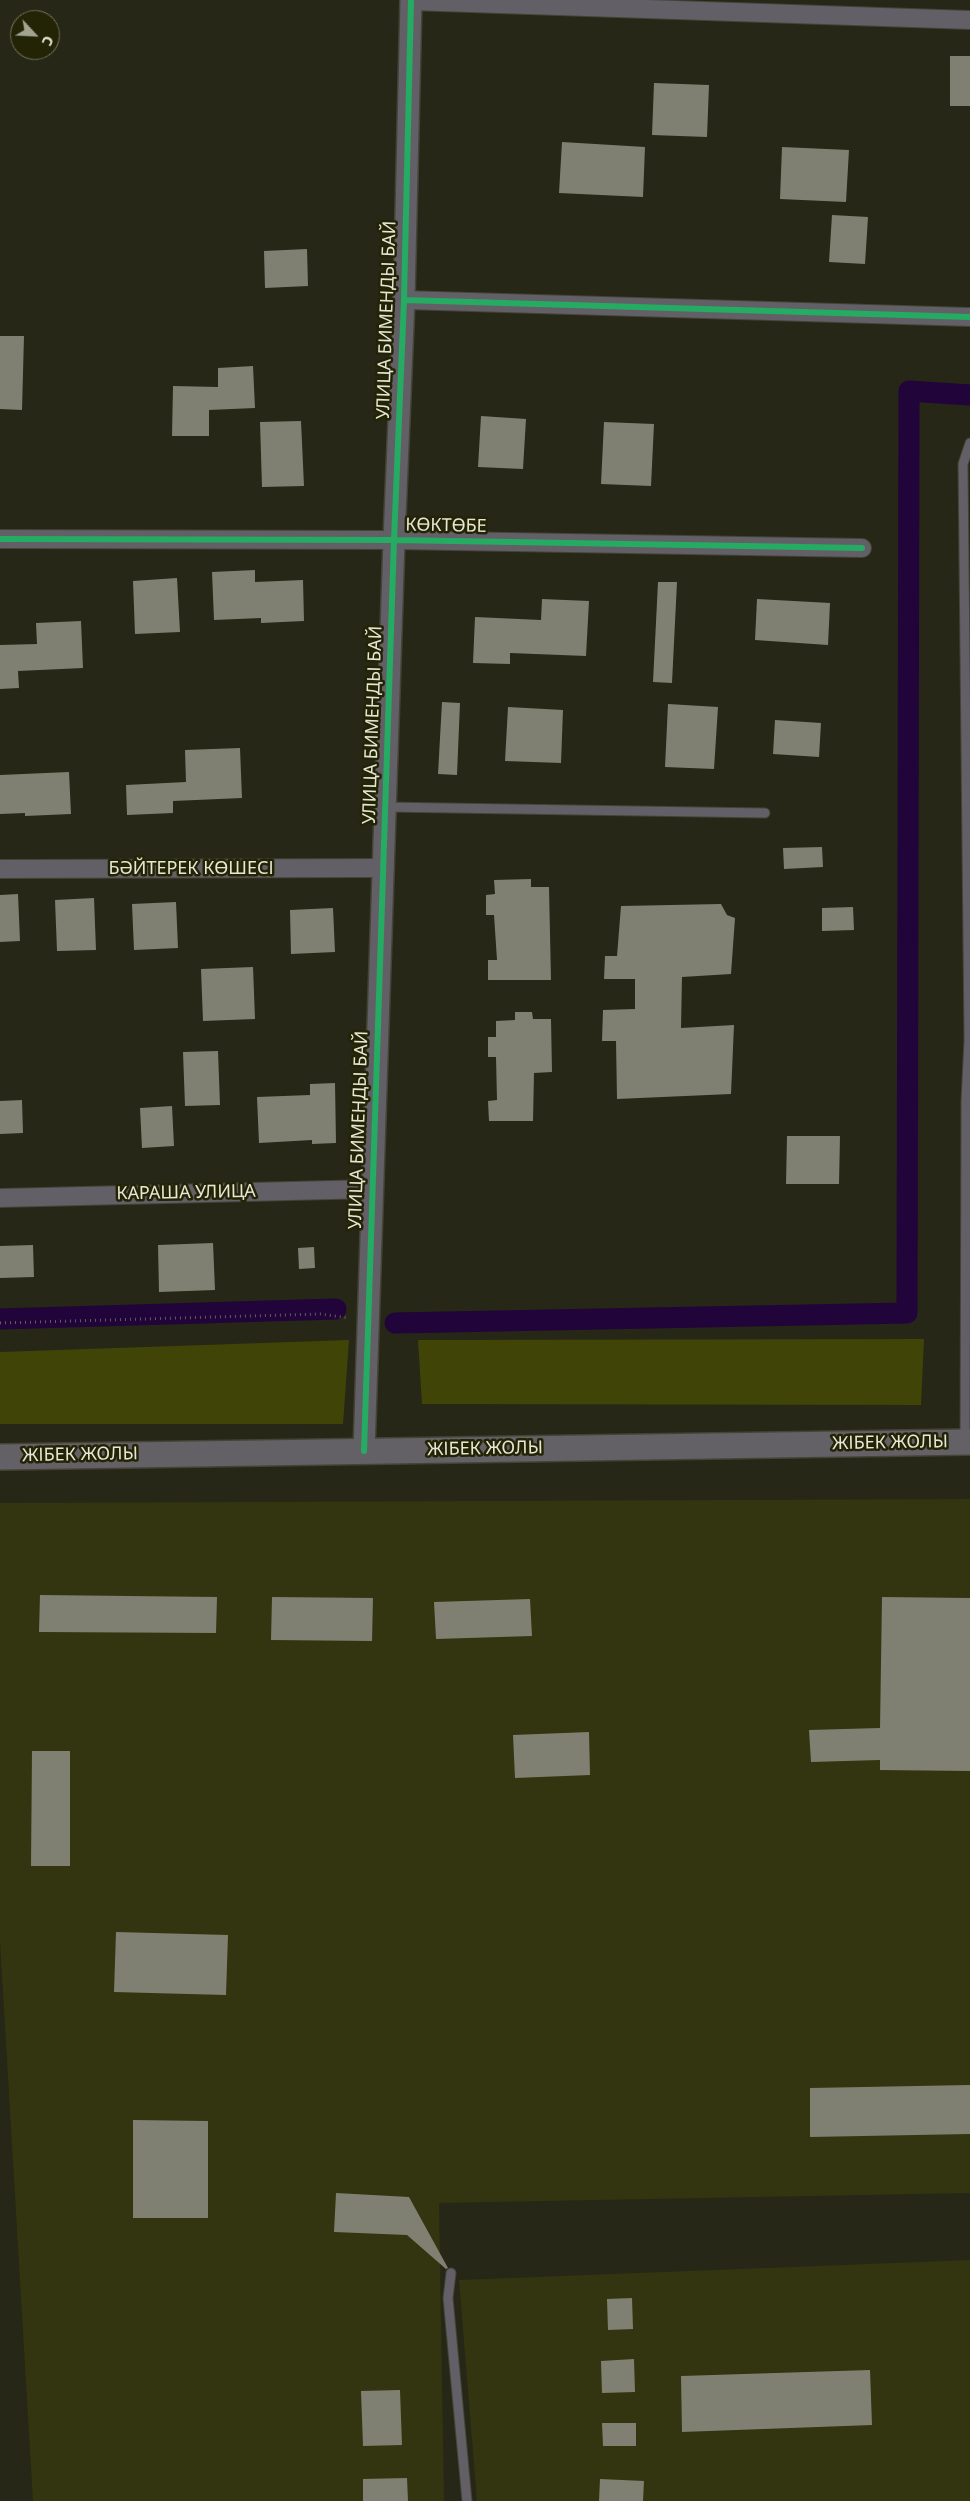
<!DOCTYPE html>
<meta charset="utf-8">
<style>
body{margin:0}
#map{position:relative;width:970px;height:2501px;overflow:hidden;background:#262716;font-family:"Noto Sans",sans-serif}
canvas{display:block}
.north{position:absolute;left:10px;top:10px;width:50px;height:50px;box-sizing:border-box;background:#232405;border:1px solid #707258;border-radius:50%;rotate:115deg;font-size:14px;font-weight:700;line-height:20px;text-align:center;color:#e4e7d4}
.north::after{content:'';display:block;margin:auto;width:18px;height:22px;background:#a2a492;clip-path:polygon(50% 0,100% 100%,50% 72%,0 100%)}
</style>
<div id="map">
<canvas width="970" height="2501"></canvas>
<div class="north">С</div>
</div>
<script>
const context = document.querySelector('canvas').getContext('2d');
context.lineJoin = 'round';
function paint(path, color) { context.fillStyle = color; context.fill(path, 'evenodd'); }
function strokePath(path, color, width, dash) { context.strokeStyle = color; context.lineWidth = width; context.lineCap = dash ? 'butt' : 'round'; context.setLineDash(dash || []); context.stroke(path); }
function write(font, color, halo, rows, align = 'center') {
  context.font = font + ' "Noto Sans",sans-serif'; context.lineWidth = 5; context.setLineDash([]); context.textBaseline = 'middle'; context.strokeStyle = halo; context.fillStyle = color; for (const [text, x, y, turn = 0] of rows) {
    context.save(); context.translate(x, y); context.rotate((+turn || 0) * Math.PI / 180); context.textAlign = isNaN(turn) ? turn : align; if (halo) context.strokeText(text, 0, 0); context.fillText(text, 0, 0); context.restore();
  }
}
const built = new Path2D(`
 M970,1499v694l-531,10 5,298h-411l-33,-560v-438z
 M970,2260v241h-493l-18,-221z`);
const green = new Path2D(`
 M924,1339l-3,66 -499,-1 -4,-64z
 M349,1340l-6,84h-343v-72z`);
const canal = new Path2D(`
 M0,1319l336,-10
 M395,1323l512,-10 2,-922 61,4`);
const building = new Path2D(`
 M950,56h20v50h-20z
 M654,83l55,2 -2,52 -55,-2z
 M562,142l83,5 -2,50 -84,-4z
 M782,147l67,3 -3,52 -66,-3z
 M832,215l36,2 -3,47 -36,-2z
 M307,249l1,37 -43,2 -1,-37z
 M0,336h24l-2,74 -22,-1z
 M253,366l2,42 -46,2v26h-37l1,-50 45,1v-19z
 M481,416l45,3 -3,50 -45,-2z
 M301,421l3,65 -42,1 -2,-65z
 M604,422l50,2 -3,62 -50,-2z
 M255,570v12l48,-2 1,41 -43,2v-5l-47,2 -2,-48z
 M177,578l3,54 -45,2 -2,-53z
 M658,582h19l-5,101 -19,-1z
 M542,599l47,2 -3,55 -76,-3v11l-37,-1 2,-46 66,3z
 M757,599l73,4 -2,42 -73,-5z
 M81,621l2,47 -65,3 1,17 -19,1v-44l37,-1 -1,-21z
 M442,702l18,1 -3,72 -19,-1z
 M668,704l50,3 -4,62 -49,-2z
 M508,707l55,3 -2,53 -56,-2z
 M775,720l46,3 -2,34 -46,-3z
 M240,748l2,50 -69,3v12l-46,2 -1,-30 60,-3 -1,-32z
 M69,772l2,42 -46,2v-3l-25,1v-39z
 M822,847l1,20 -39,2 -1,-21z
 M531,879v8h18l2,93h-63v-20h9l-3,-45h-8v-20l9,-1 -1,-14z
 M18,894l2,47 -20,1v-47z
 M94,898l2,52 -39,1 -2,-51z
 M176,902l2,46 -44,2 -2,-46z
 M721,904l6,11 8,3 -4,56 -49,3 -1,51 53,-3 -3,69 -114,5 -1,-58h-14l1,-31 32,-1v-30h-31l1,-23h12l4,-50z
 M853,907l1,23 -32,1v-23z
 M333,908l2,44 -44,2 -1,-44z
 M253,967l2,52 -52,2 -2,-52z
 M515,1012h17l1,7h18l1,53 -18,1 -1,48h-44l-1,-20 9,-1 -1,-43h-8v-20h8v-16l19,-1z
 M218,1051l2,54 -35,1 -2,-54z
 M335,1083l1,60 -24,1v-4l-53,3 -2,-46 53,-2v-11z
 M22,1100l1,33 -23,1v-33z
 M172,1106l2,40 -32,2 -2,-40z
 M787,1136h53l-1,48h-53z
 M213,1243l2,47 -56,2 -1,-47z
 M33,1245l1,32 -34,1v-32z
 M314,1247l1,21 -16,1 -1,-21z
 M40,1595l177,2 -1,36 -177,-1z
 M272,1597l101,1 -1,43 -101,-1z
 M882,1597l88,1v173l-90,-1v-10l-69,2 -2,-32 71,-2z
 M530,1599l2,37 -96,3 -2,-37z
 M589,1732l1,43 -75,3 -2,-43z
 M32,1751h38v115h-39z
 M116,1932l112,3 -2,60 -112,-3z
 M970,2085v49l-160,3v-49z
 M133,2120l75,1v97h-75z
 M336,2193l73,4 39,71 -2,1 -39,-34 -73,-3z
 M632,2298l1,31 -25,1 -1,-31z
 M634,2359l1,33 -33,1 -1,-32z
 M870,2370l2,55 -190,7 -1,-56z
 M400,2390l2,55 -39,1 -2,-55z
 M602,2423h34v23h-33z
 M407,2478l1,23h-45v-22z
 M600,2479l44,2 -1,20h-44z`);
const path = new Path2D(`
 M0,1323l320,-9 29,4`);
const service = new Path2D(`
 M385,807l380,6
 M965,1442l1,-341 3,-61 -6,-576 7,-21
 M451,2273l-3,25 19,203`);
const minor = new Path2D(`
 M411,1l559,19
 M404,300l566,17
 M0,539l394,1 468,8
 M0,869l383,-1
 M0,1198l373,-9`);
const tertiary = new Path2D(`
 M364,1451l30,-911 10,-240 7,-300`);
const secondary = new Path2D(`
 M0,1457l970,-15`);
const cycleway = new Path2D(`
 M404,300l566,17
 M0,539l394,1 468,8
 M364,1451l30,-911 10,-240 7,-300`);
const streetNames = [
 ["УЛИЦА БИМЕНДЫ БАЙ",387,320,-88],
 ["КӨКТӨБЕ",446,526,1],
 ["УЛИЦА БИМЕНДЫ БАЙ",373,725,-88],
 ["БӘЙТЕРЕК КӨШЕСІ",191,869],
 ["УЛИЦА БИМЕНДЫ БАЙ",359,1130,-88],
 ["КАРАША УЛИЦА",186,1193,-1],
 ["ЖІБЕК ЖОЛЫ",890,1443,-1],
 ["ЖІБЕК ЖОЛЫ",485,1449,-1],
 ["ЖІБЕК ЖОЛЫ",80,1455,-1]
];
paint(built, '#323510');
paint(green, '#414407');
strokePath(canal, '#20043a', 21);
paint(building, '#7f8071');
strokePath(service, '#434436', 11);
strokePath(minor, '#434436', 20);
strokePath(tertiary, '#434436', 24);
strokePath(secondary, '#434436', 28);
strokePath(path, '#605e5c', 3, [1, 4]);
strokePath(service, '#625f66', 9);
strokePath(minor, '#625f66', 18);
strokePath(tertiary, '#625f66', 21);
strokePath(secondary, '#636165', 25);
strokePath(cycleway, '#26ab63', 6);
write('18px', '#e4e7d4', '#232405', streetNames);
</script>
